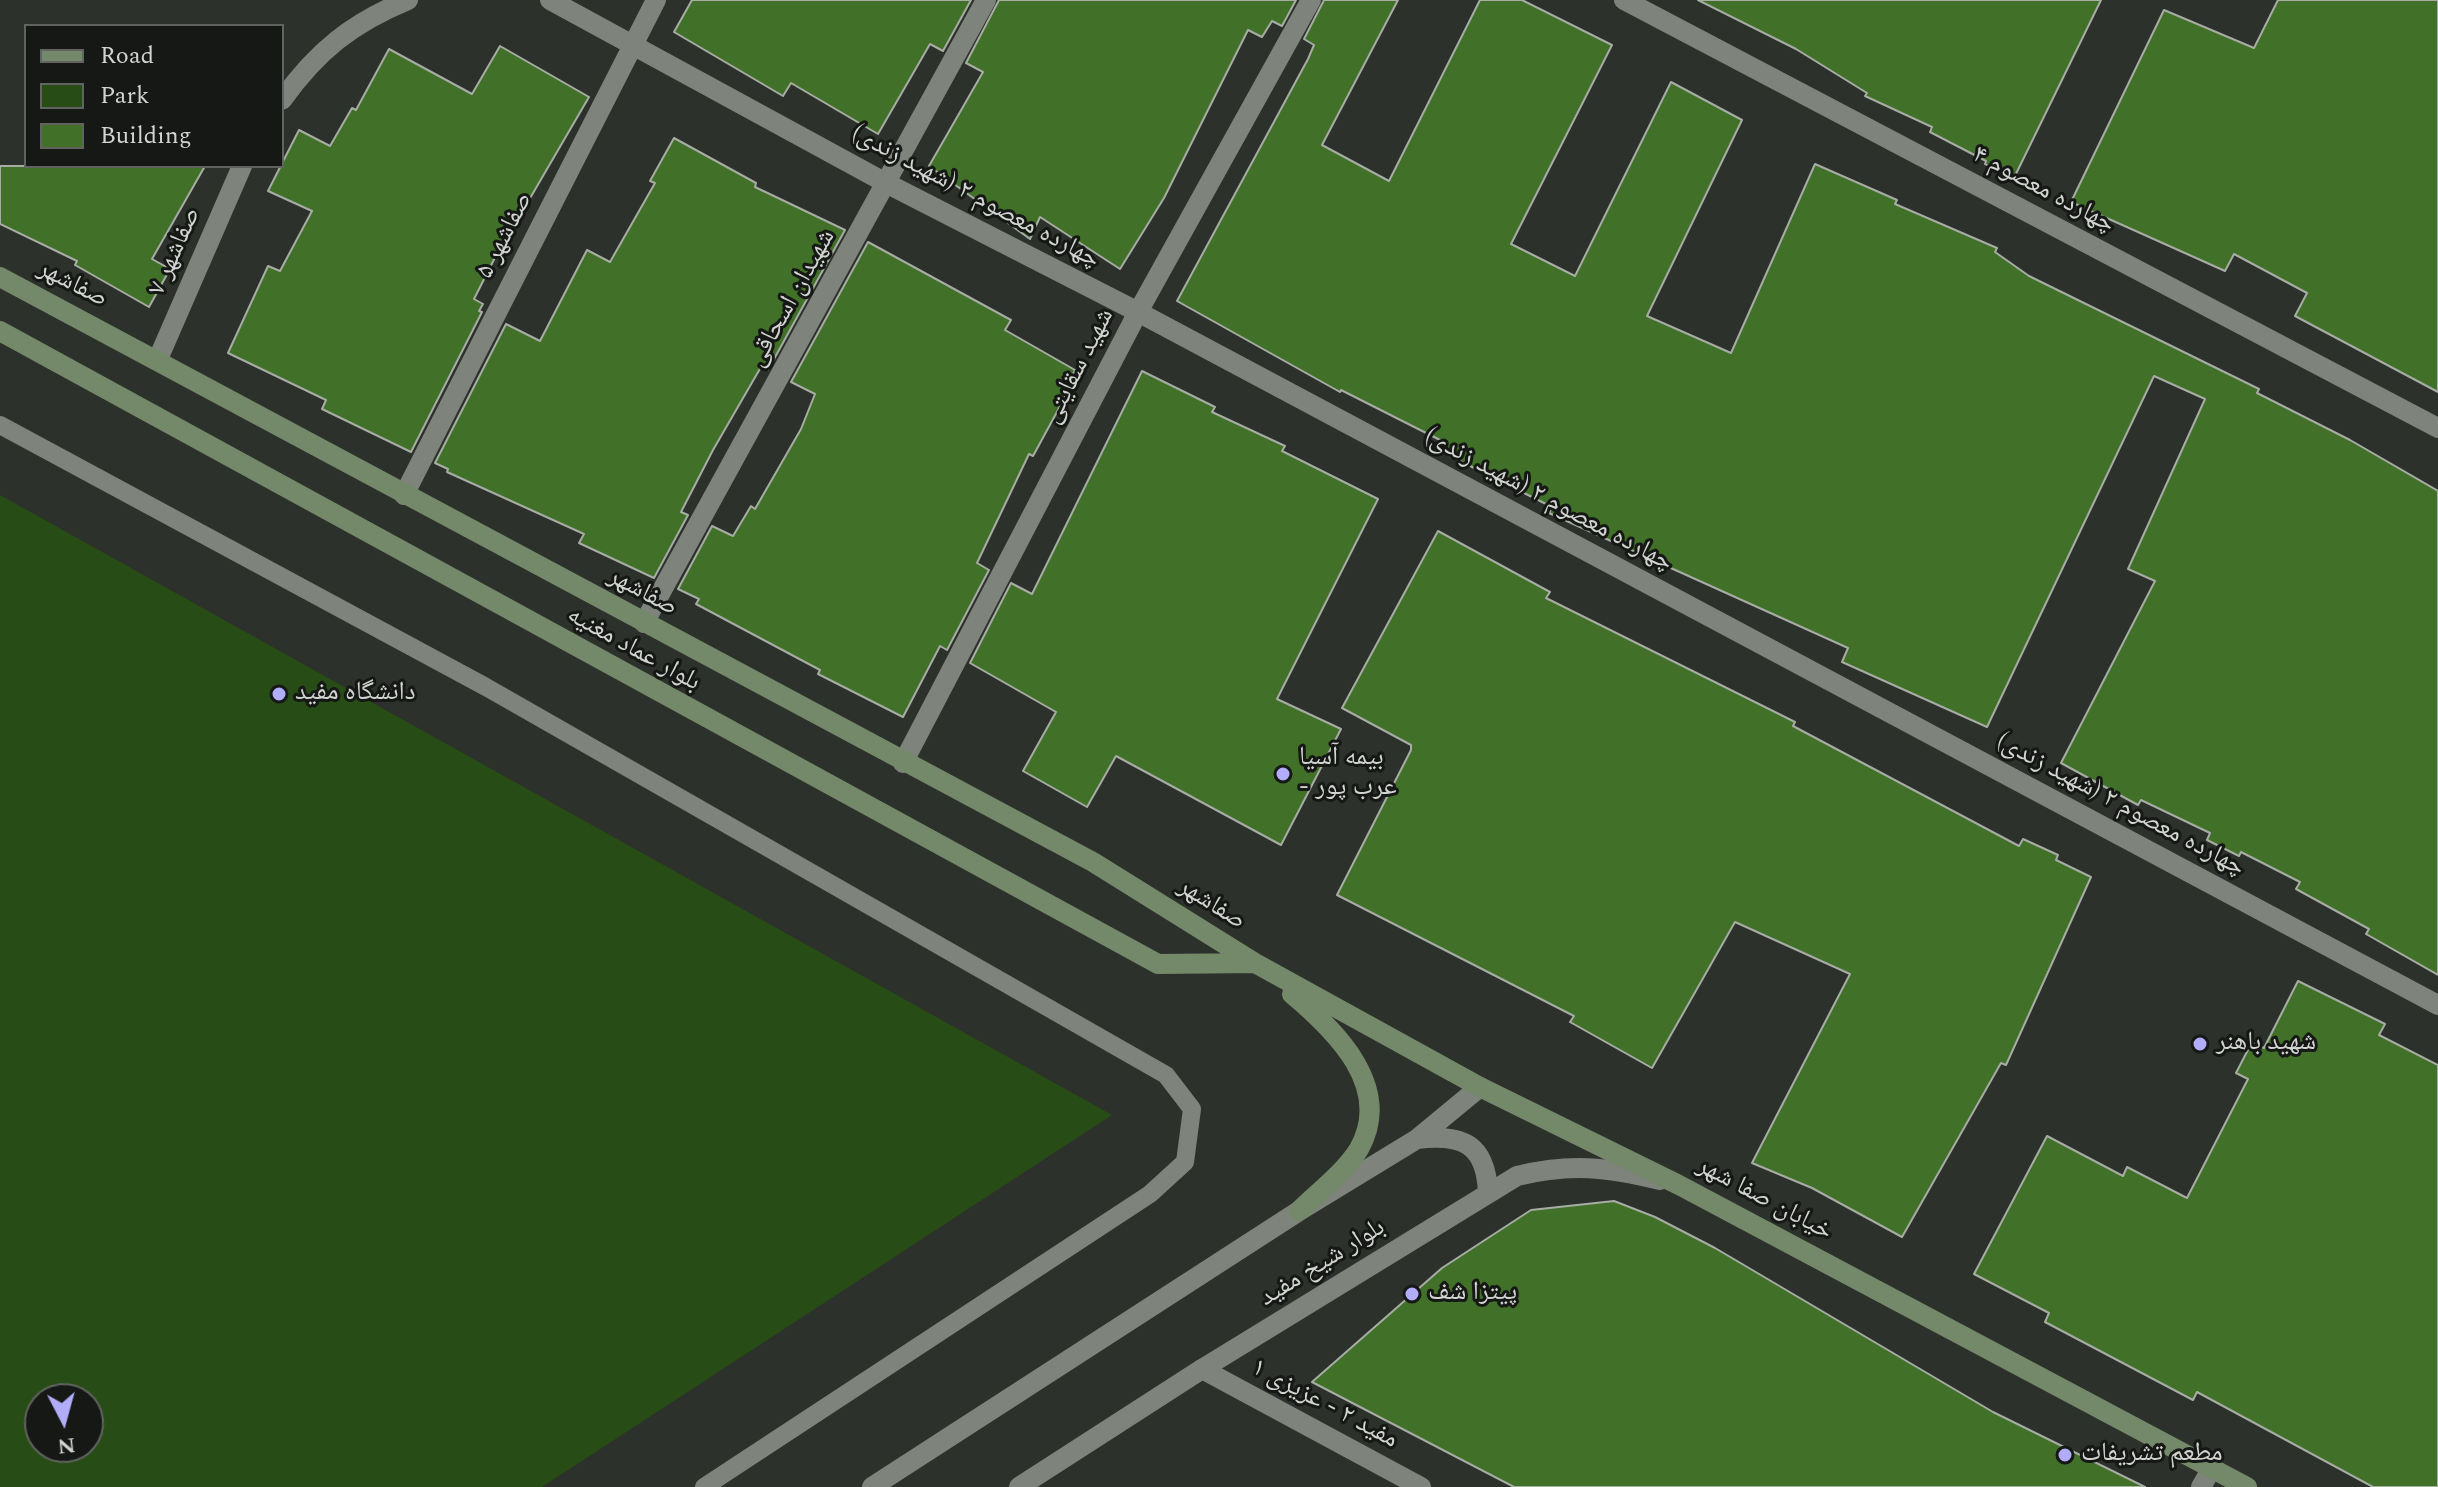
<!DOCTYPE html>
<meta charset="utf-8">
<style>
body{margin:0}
#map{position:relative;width:2438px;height:1487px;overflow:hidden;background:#2d312b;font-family:Spectral,serif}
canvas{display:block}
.legend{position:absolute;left:24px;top:24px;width:260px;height:144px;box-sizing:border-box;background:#161815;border:2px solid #616360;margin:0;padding:10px 14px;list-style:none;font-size:24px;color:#d1d4d0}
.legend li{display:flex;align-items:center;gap:16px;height:40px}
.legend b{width:40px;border:2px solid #616360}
.north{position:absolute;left:24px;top:1383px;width:80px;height:80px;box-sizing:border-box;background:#161815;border:2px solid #616360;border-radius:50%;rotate:174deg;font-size:22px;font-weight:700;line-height:32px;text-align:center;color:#d1d4d0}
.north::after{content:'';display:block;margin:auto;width:28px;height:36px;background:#b2adf9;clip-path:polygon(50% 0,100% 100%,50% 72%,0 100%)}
</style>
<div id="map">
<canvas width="2438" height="1487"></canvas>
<ul class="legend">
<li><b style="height:10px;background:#748969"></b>Road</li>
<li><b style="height:22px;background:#284c15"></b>Park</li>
<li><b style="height:22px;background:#417029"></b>Building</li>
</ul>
<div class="north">N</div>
</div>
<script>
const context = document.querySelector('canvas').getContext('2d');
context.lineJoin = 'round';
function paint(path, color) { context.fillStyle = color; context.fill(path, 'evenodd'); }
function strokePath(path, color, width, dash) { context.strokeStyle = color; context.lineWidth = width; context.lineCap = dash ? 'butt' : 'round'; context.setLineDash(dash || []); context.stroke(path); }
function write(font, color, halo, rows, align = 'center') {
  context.font = font + ' Spectral,"Noto Naskh Arabic",serif'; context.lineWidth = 6; context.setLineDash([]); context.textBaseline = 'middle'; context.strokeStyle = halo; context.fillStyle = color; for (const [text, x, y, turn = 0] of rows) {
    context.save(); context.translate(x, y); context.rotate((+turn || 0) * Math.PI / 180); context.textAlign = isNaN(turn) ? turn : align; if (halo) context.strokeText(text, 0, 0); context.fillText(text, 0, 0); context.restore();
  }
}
const green = new Path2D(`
 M0,495l1112,620 -570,372h-542zM40,1399h48v48h-48z`);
const building = new Path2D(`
 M692,0h279l-28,51 -13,-7 -52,90 -87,-51 -8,13 -109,-64z
 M999,0h297l-14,26 -10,-5 -10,16 -14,-7 -84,168 -44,71 -80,-52 -10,22 -101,-73 54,-94 -17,-9z
 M1324,0h74l-76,145 67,36 91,-181h42l90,45 -101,199 64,32 96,-194 71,38 -95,196 84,37 84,-189 82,36 -2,4 102,44 -2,4 34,24 230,113 -2,4 93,47 88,51v484l-72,-41 3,-5 -73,-40 4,-7 -59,-30 -2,4 -32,-16 3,-7 -69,-33 -3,5 -77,-42 94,-182 -27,-12 77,-170 -51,-23 -167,351 -145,-65 6,-14 -299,-135 3,-6 -116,-58 4,-9 -99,-50 -1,2 -163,-91 131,-242 6,-14 -10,-6z
 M1698,0h403l-88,180 -28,-16 1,-3 -56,-29 2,-5 -67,-31 2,-3 -71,-44z
 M2278,0h160v392l-143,-76 12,-23 -43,-23 -30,-16 -9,17 -154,-69 93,-192 90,38z
 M500,46l89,51 -74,127 -2,-2 -39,77 9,5 -4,7 3,1 -71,140 -89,-43 4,-9 -98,-47 40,-87 12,5 32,-60 -44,-20 31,-61 31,16 22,-38 4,2 33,-61 83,45z
 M674,138l82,45 -1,4 90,43 -77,140 -7,-3 -48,83 -32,62 7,3 -34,63 -75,-35 5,-9 -137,-62 1,-3 -13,-6 71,-139 34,17 47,-91 23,12 45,-79 -5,-2z
 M0,166h205l-53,93 18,10 -21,38 -74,-42 2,-4 -77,-37z
 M868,242l143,78 -6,10 70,40 -8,16 3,2 -37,68 -4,-2 -52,109 12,7 -42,80 -7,-4 -37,71 -85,-43 2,-4 -124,-66 3,-5 -21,-10 34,-63 21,10 18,-30 4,3 46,-80 14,-35 -24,-12z
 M1142,371l73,36 -3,5 73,34 -3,5 96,48 -101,200 64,30 -60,116 -165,-89 -29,51 -64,-36 33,-59 -86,-49 41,-80 21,11z
 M1438,531l112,61 -4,6 249,124 -2,4 226,120 4,-7 35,16 -2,5 35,17 -85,188 -5,-2 -99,174 -90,-49 -60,-25 98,-189 -115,-52 -83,146 -82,-46 4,-6 -237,-121 74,-145v-5l-69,-37z
 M2298,981l87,43 -6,11 59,30v422h-65l-176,-95 -4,8 -148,-78 4,-9 -75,-39 73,-138 76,40 4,-9 60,31 61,-119 -12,-6 16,-31 12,6z
 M1614,1201l41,16 60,31 278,164 152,75h-631l-202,-105 130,-114 89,-58z`);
const service = new Path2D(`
 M0,425l486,262 680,388 26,34 -7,53 -35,32 -446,293`);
const minor = new Path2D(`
 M550,0l336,183 252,129 1300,693
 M1624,0l814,428
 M282,100c35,-49 70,-77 126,-100
 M158,359l84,-193
 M404,495l252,-495
 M644,623l342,-623
 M903,763l235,-451 173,-312
 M1202,1369l219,118
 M2201,1487l11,-19`);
const tertiary = new Path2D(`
 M1417,1139c45,-5 69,4 71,54
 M872,1487l427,-276 118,-72 63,-52
 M1019,1487l183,-118 315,-193c53,-13 90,-9 143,4`);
const secondary = new Path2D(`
 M0,277l1093,585 162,101 225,124 199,98 568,302
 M0,331l1158,633 97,-1
 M1292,994c43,36 102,93 67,155 -14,23 -41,43 -60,62`);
const markers = [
 [279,694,8,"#b2adf9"],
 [1283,774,8,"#b2adf9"],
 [2200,1044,8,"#b2adf9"],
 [1412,1294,8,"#b2adf9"],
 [2065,1455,8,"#b2adf9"]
];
const streetNames = [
 ["چهارده معصوم ۴",2043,191,28],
 ["چهارده معصوم ۲ (شهید زندی)",975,198,28],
 ["صفاشهر ۵",506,236,-63],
 ["صفاشهر ۷",176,252,-66],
 ["صفاشهر",72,285,27],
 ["شهیدان اسحاقی",793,299,-61],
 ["شهید سقایتی",1080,367,-63],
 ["چهارده معصوم ۲ (شهید زندی)",1548,501,28],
 ["صفاشهر",642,593,28],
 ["بلوار عماد مغنیه",633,650,29],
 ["چهارده معصوم ۲ (شهید زندی)",2120,806,28],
 ["صفاشهر",1211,905,32],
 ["خیابان صفا شهر",1764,1200,28],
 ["بلوار شیخ مفید",1323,1264,-32],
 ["مفید ۲ - عزیزی ۱",1324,1405,28]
];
const poiNames = [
 ["دانشگاه مفید",295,694],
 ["بیمه آسیا",1299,759],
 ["- عرب پور",1299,789],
 ["شهید باهنر",2216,1044],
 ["پیتزا شف",1428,1294],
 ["مطعم تشريفات",2081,1455]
];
paint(green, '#284c15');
paint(building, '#417029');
strokePath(building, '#a7aca5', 2);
strokePath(service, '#7e837c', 18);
strokePath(minor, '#7e837c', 20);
strokePath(tertiary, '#7e837c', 20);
strokePath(secondary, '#748969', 20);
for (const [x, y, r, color] of markers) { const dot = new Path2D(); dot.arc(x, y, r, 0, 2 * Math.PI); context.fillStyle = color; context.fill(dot); strokePath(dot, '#161815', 3); }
write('26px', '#d1d4d0', '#161815', streetNames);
write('26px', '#d1d4d0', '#161815', poiNames, 'left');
</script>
